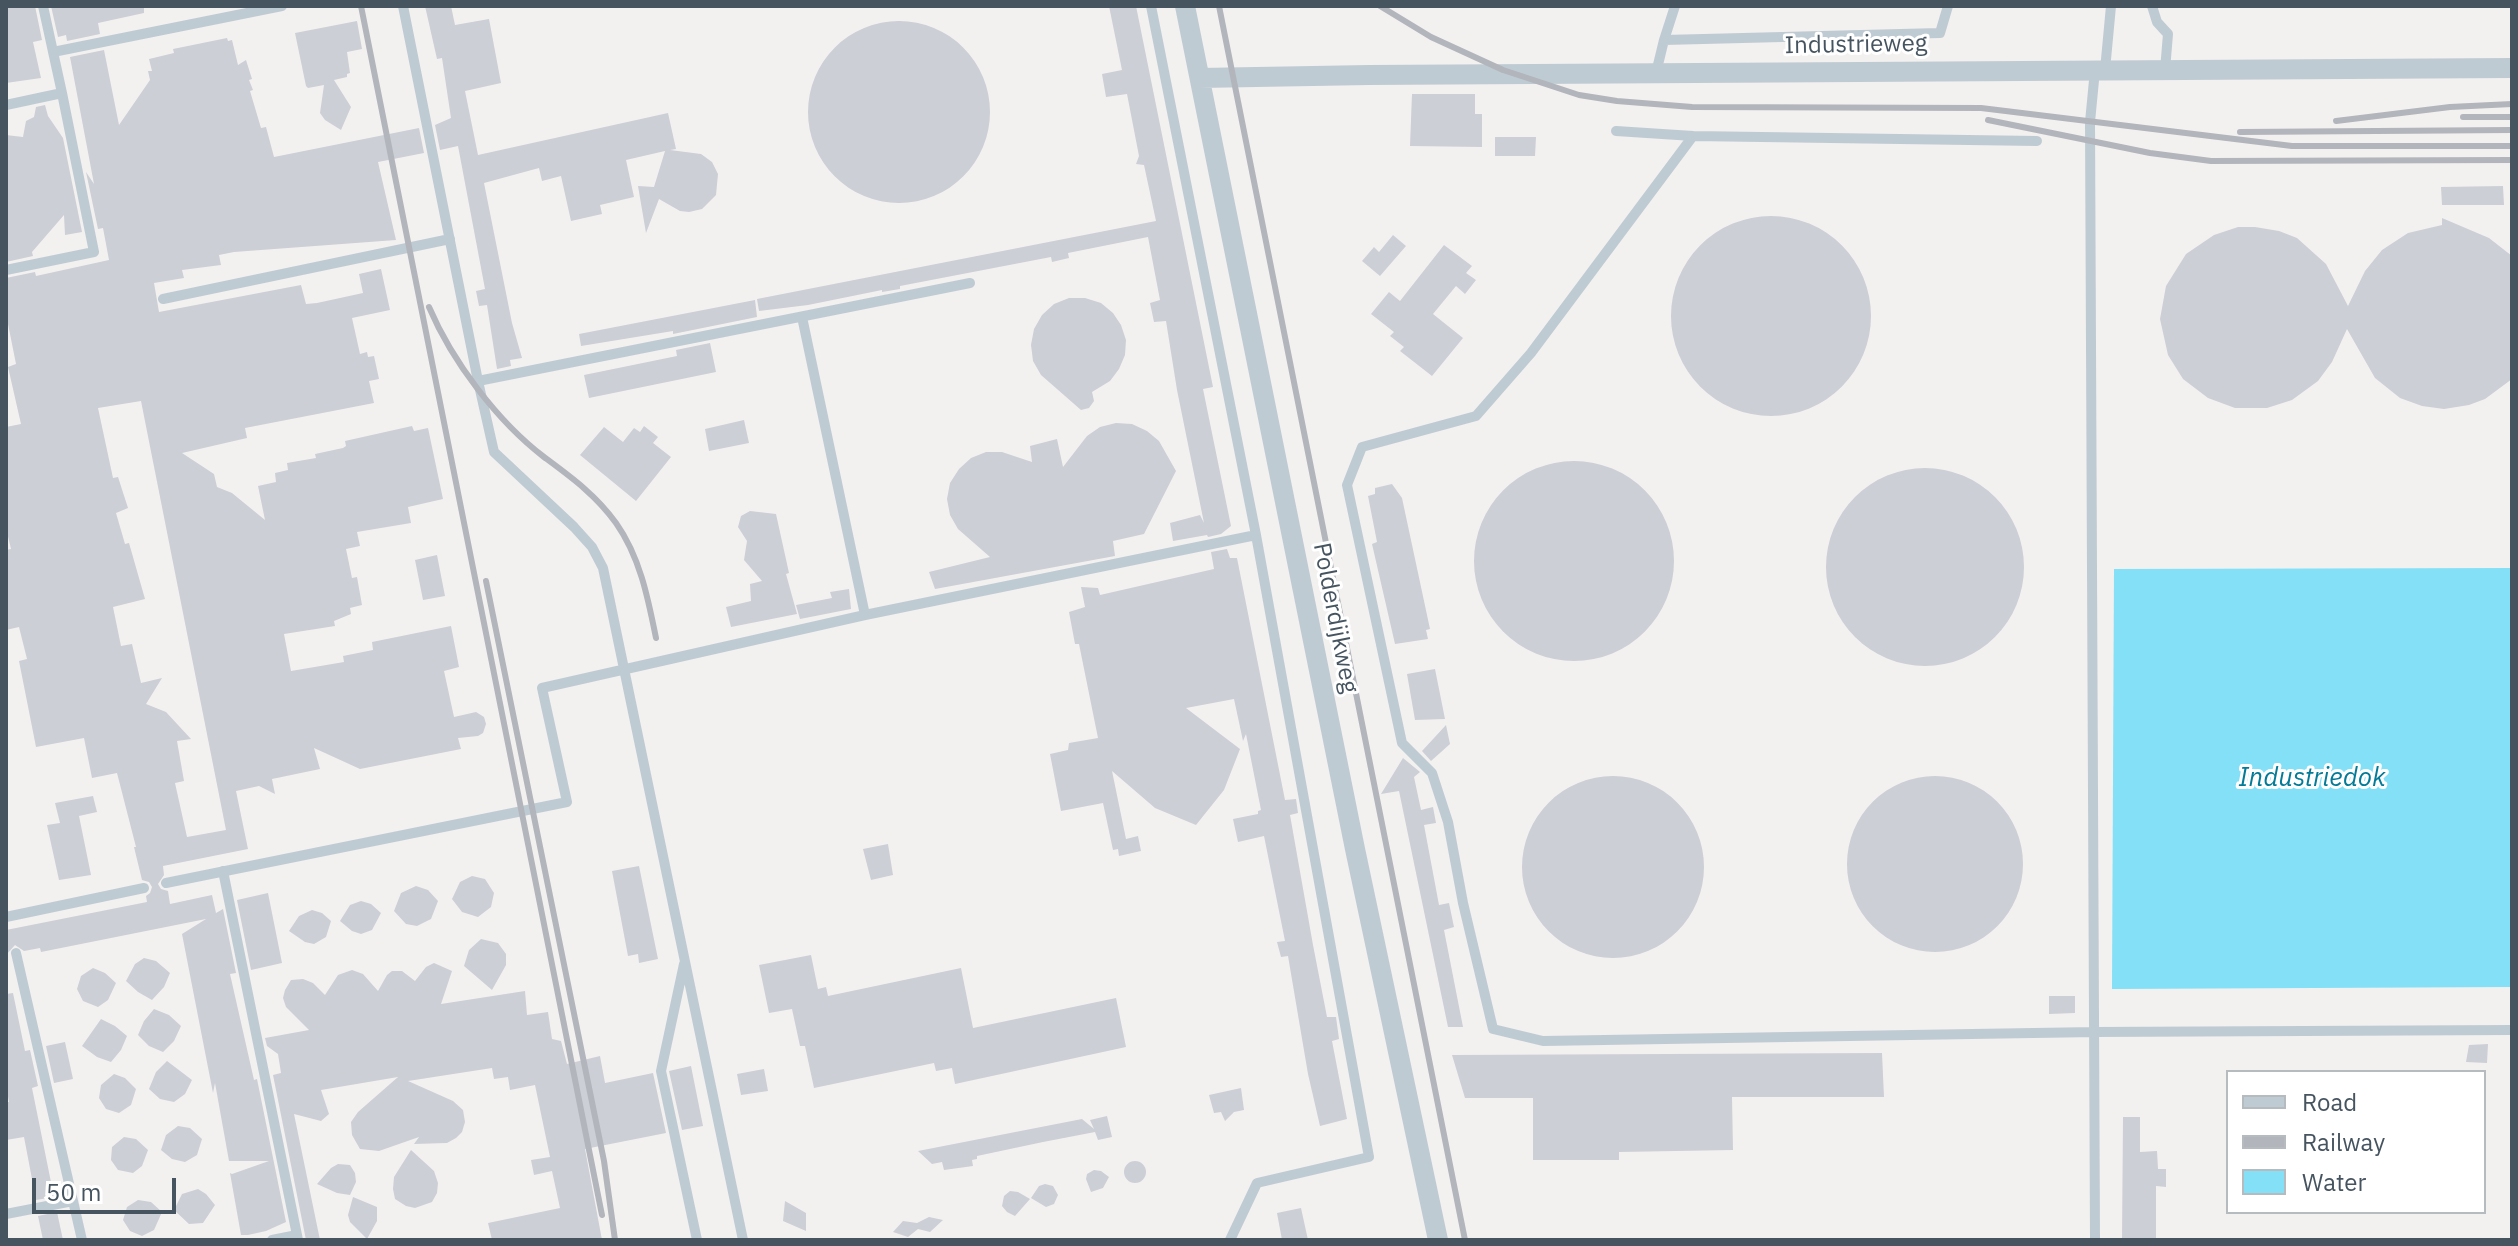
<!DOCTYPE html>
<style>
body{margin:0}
#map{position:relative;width:2518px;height:1246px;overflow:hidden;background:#f3f0f0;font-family:"IBM Plex Sans",sans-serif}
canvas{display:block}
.frame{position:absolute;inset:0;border:8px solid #465460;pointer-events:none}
.legend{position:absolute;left:2226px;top:1070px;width:260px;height:144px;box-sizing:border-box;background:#fff;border:2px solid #b5bbbf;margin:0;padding:10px 14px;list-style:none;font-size:24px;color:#465460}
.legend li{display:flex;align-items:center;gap:16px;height:40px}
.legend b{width:40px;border:2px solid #b5bbbf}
.scale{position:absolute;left:32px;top:1178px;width:144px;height:36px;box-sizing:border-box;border:4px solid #465460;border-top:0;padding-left:10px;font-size:24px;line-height:28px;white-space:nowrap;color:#465460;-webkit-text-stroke:6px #fff;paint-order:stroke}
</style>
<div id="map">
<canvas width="2518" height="1246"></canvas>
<div class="frame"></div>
<ul class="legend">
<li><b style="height:10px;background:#bfcbd3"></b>Road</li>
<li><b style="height:10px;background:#b2b5bb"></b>Railway</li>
<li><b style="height:22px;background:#83e0f6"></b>Water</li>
</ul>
<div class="scale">50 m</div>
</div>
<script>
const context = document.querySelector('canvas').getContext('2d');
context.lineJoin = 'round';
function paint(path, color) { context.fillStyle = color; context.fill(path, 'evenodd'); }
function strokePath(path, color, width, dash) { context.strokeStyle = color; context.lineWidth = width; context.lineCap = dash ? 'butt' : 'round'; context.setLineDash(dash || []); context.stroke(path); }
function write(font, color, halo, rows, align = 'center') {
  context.font = font + ' "IBM Plex Sans",sans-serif'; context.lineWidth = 6; context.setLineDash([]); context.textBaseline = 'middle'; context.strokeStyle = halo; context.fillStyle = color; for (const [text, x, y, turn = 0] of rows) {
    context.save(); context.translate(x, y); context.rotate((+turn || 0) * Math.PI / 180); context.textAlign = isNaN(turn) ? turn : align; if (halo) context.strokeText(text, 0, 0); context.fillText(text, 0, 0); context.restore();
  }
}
const water = new Path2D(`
 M2512,568v419l-400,2 2,-420z`);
const building = new Path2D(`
 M6,6h29l7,34 -9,2 8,36 -35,5z
 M51,6h93v7l-46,10 2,11 -33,7 -1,-6 -8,2z
 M425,6h26l4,19 34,-6 12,64 -36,8 13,64 190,-42 8,36 -6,1 31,4 11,8 6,12 -2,21 -14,14 -13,3 -9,-1 -21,-12 -13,34 -8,-47 16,1 11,-36 -39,9 8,37 -34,8 2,9 -31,7 -10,-45 -19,5 -3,-13 -55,15 28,140 10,35 -12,2 1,6 -14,3 -10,-64 -8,1 -3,-15 9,-2 -27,-143 -18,4 -5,-25 16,-7 -9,-60 -5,1z
 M1109,6h27l77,381 -10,2 28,137 -10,8 -13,3 -1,-2 -34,6 -3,-18 30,-8 4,8 -27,-133 -11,-69 -12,1 -4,-19 10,-3 -12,-63 -80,16 1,5 -17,4 -1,-5 -151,29v3l-18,3v-2l-74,15 -49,6 -2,-12 399,-78 -12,-56 -8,-1 3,-8 -12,-62 -21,3 -4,-23 20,-4z
 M808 112a91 91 0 1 1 182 0a91 91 0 1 1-182 0Z
 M357,21l5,28 -15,3 3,21 -3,1v3l-13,3 17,27 -10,23 -16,-10 -5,-7 4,-28 -16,3 -2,-2 -11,-53z
 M227,38l1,3 4,-1 6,25 8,-5 6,19 -3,1 4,10 -3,1 11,37 5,-1 8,30 145,-29 5,25 -46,9 18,78 -162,12 -15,3 2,10 -39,5 2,8 -30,5 5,29 142,-27 5,19 11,-1 46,-10 -4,-19 22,-5 9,41 -38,8 8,36 7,-2 1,5 6,-1 5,23 -10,2 5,22 -129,25 2,10 -65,15 32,21 3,13 15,6 33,27 -7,-34 18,-4 -1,-9 13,-3 -1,-7 29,-5 -1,-4 28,-6 3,-2 -1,-5 67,-15 2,5 14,-3 15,71 -35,8 3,16 -54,9 3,14 -14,3 6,29 5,-1 5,28 -12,3 1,6 -17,7 1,5 -51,8 7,37 53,-9 -1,-6 30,-6 -1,-8 79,-16 8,41 -15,4 10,46 22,-5 8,5 2,7 -3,9 -5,3 -20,2 3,11 -101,20 -46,-21 6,21 -48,10 3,15 -16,-8 -23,5 12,58 -85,17 1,9 -6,9 3,5 7,2 2,13 42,-9 4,18 7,-4 13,64 -6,1 24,106 3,-1 29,143 -20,9 -18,4h-7l-11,-62 2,1 37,-13h-40l-14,-78 -2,10 -31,-159 24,-15 -165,33 -1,-4 -16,3 -9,-6 -9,10v-25l141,-28 -1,-6 4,-3 2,-6 -3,-5 -7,-2 -8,-33h2l-19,-74 -25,5 -8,-40 -48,9 -17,-86 8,-2 -8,-32 -13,3v-80l5,-1 -5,-21v-101l15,-3 -13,-57 8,-3 -10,-50v-36l29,-6 1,4 73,-16 -6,-32 -5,1 -12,-57 8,12 -24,-127 34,-7 15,75 31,-45 -2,-9h4l-3,-12 25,-6 -1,-4zM141,401l85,429 -39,7 -12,-54 9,-2 -7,-40 14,-2 -25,-27 -20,-8 16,-26 -21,5 -9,-39 -11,2 -8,-39 32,-8 -16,-56 -4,1 -9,-31 12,-5 -10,-31 -5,1 -15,-70z
 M1412,94h63v20h7v33l-72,-1z
 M45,105l3,11 15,22 19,94 -17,3 -1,-20 -32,37 1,4 -27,6v-127l17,2 3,-16 8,-4 2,-10z
 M1495,137h41l-1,19h-40z
 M2503,186l1,19h-62l-1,-18z
 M1671 316a100 100 0 1 1 200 0a100 100 0 1 1-200 0Z
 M2442,218l47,20 23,18v123l-27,20 -16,6 -25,4 -22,-3 -22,-8 -25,-20 -28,-49 -15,33 -14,19 -26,19 -25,8h-32l-27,-10 -25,-19 -15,-24 -8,-36 6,-33 20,-32 28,-19 24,-8h17l24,4 18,7 29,26 22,42 17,-35 17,-21 26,-17 34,-8z
 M1393,235l13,11 -26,30 -18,-15 12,-14 5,5z
 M1444,245l28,21 -6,7 10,7 -11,14 -9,-8 -23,28 30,24 -31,38 -32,-25 4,-4 -14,-11 4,-4 -23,-18 18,-22 11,9z
 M1069,298h16l16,5 12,10 8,12 5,15 -1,15 -6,14 -9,12 -18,11 2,9 -5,7 -8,2 -40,-35 -8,-14 -2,-16 3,-16 8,-14 12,-11z
 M755,300l2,17 -84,17v-3l-92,15 -2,-12z
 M710,343l6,29 -127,26 -5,-23 93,-19 -1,-6z
 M744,420l5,23 -40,8 -4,-22z
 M1116,423l16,1 15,7 12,10 17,30 -32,63 -31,7 2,15 -180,33 -6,-17 61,-15 -32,-28 -8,-14 -3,-16 3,-16 9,-14 12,-11 15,-6h16l30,10 -2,-16 27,-7 6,28 24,-31 13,-9z
 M644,426l14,11 -5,6 18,14 -35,44 -56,-46 24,-28 19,15 11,-14 6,4z
 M1474 561a100 100 0 1 1 200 0a100 100 0 1 1-200 0Z
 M1826 567a99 99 0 1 1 198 0a99 99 0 1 1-198 0Z
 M1392,484l10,14 28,131 -4,1 2,9 -33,5 -23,-100 5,-2 -9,-46 7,-2v-6z
 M750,511l26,3 13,59 -3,1 11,40 -66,13 -5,-20 25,-6 -1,-17 12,-3 -18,-21 3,-19 -9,-14 3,-11z
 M1227,549l3,9h7l48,242 11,-1 2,14 -8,2 23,130 14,72h9l3,22 -7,2 15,78 -27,7 -12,-52 -20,-118 -7,1 -4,-15 8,-1 -21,-105 -26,6 -5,-23 25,-5v-3l3,-1 -15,-76 -3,7 -9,-42 -48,9 54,41 -16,41 -28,35 -41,-17 -43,-37 14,68 12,-3 3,15 -22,5 -1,-7 -5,1 -10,-47 -42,8 -11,-57 18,-4 1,-7 29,-5 -19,-94h-4l-6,-32 16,-5 -4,-20 17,1 2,7 114,-26 -3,-17z
 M437,555l8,41 -22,4 -8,-40z
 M849,589l2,20 -51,10 -4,-14 36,-7 -2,-6z
 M1435,669l10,50 -30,1 -8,-46z
 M1446,725l4,19 -19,17 -9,-10z
 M1403,758l17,14 -6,5 7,33 12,-3 3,16 -12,2 15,80 10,-2 5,24 -10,3 19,97h-15l-49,-236 -18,3z
 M1522 867a91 91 0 1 1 182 0a91 91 0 1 1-182 0Z
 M1847 864a88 88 0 1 1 176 0a88 88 0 1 1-176 0Z
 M93,796l4,16 -18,4 12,59 -32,5 -12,-55 13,-2 -5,-20z
 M888,844l5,31 -22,5 -8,-31z
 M639,866l19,93 -19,4 -1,-9 -10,2 -16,-85z
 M472,876l13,3 9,14 -3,14 -13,10 -16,-5 -10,-13 8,-17z
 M416,886l12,4 10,11 -7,18 -14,7 -11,-2 -12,-13 7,-18z
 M268,893l14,70 -31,7 -14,-70z
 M361,901l10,3 10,9 -9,17 -11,4 -9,-3 -12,-10 10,-16z
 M312,910l10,3 9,8 -5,16 -12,7 -9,-2 -16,-11 10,-15z
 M481,939l17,4 8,11v11l-14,25 -28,-24 5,-16z
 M811,955l7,34 8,-2 2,9 133,-28 12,60 143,-30 10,49 -171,37 -3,-16 -16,3 -2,-8 -120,25 -9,-42h-5l-8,-37 -23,4 -10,-48z
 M144,958l12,3 14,12 -6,14 -12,13 -14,-8 -12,-11 9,-17z
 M434,963l18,8 -11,33 84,-13 2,24 21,-3 4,27 9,2 6,23 33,-8 5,27 48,-10 13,60 -81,16 17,91h-110l-4,-17 72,-15 -8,-37 -18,4 -3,-15 19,-3 -15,-72 -25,5 -2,-13 -14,2 -2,-11 -84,13 45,20 10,9 2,12 -3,10 -6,6 -9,5 -33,1 5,-7 -40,14 -19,-2 -8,-14 -1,-13 7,-10 40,-35 -77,13 8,24 -8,7 -27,-7 26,126h-14l-33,-165 8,-2 -3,-19 -11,-8 -2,-8 44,-8 -23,-23 -3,-9 2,-8 6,-10 12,-1 10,4 12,12 13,-20 14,-5 11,4 15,17 9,-16 5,-4h10l13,10 11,-14z
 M93,968l12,5 11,10 -8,17 -10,7 -15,-6 -6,-12 4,-13z
 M13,993l12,58 5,-1 8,36 -6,2 22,109 -18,3 -12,-63 -18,3v-38h3l-3,-17v-91z
 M2049,996h26v17l-26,1z
 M154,1009l15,6 12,11 -7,15 -11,11 -14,-6 -11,-11 6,-14z
 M101,1019l14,7 12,10 -6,14 -10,12 -14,-5 -15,-11z
 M65,1042l8,37 -19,4 -8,-37z
 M2488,1044l-1,19 -21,-1 3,-17z
 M1882,1053l2,44h-152l1,53 -114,2v8h-86v-62h-68l-13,-43z
 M167,1061l25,19 -7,14 -11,8 -14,-3 -11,-10 7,-17z
 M691,1066l12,60 -21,4 -13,-59z
 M764,1069l4,22 -27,4 -4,-21z
 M114,1074l11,4 11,11 -5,16 -12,8 -13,-4 -7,-11 2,-13z
 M1241,1088l3,22 -10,2 -9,9 -4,-9 -7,1 -5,-18z
 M1107,1116l5,21 -14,3 -3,-8 -52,10 -66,14v3l-5,1 1,6 -29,4 -2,-8 -10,2 -14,-13 164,-32 12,10 -4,-9z
 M2123,1117h17v35l17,-1 1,18h8v18l-10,-1v53l-34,1z
 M178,1126l12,2 12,11 -5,16 -12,7 -13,-3 -11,-9 5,-15z
 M124,1137l12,2 12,11 -6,16 -9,7 -15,-3 -7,-10 1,-13z
 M411,1150l23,21 4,12 -1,10 -5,9 -17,6 -9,-2 -11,-7 -2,-10 1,-12z
 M1124 1172a11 11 0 1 1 22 0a11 11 0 1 1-22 0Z
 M338,1164l12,1 5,8 1,9 -6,13 -13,-2 -20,-9 14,-16z
 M1094,1170l7,1 8,6 -6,11 -12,4 -5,-13 1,-5z
 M1045,1184l8,2 5,9 -4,9 -8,3 -15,-9 8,-12z
 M198,1189l8,5 9,11 -12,18 -14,1 -15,-14 8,-16z
 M1010,1191l8,1 12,7 -15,17 -8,-4 -5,-6 2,-10z
 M353,1197l24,10v14l-10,18 -17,-17 -2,-7z
 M138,1200l13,2 11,10 -8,18 -12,6 -12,-5 -7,-11 4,-13z
 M785,1201l21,12v18l-23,-10z
 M1301,1208l7,32h-26l-5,-27z
 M57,1212l6,28h-20l-5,-24z
 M929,1217l14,3 -13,12 -12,-3 -10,8 -15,-5 10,-11 14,2z`);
const lane = new Path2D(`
 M43,6l19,87
 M403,6l75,375 492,-98
 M1151,6l105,529 113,622 -112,26 -27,57
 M2152,6l5,16 11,12 -3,36
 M1664,40l11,-34
 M53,52l229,-46
 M2095,70l-5,52 5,1118
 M2105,70l6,-64
 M1656,73l8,-33 276,-7 8,-27
 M6,105l56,-12 32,159 -88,18
 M1616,131l77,5
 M2037,141l-344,-5 -162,217 -55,63 -114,31 -15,38 55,258 30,30 16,49 15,81 30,126 50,12 552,-9 417,-2
 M163,299l287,-60
 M802,317l63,298
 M478,381l16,71 80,75 18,20 11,21 140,672
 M223,871l75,369
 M166,883l401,-81 -25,-114 323,-73 391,-80
 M6,917l138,-29
 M16,953l66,287
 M684,964l-23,107 36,169
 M6,1214l67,-13
 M272,1240l25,-5`);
const street = new Path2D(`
 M1185,6l170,843 83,391
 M1200,78l169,-3 1143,-7`);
const rail = new Path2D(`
 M361,6l241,1209
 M1219,6l246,1234
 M1380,6l51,31 72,33 76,25 38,6 75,6 289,1 311,38h220
 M2463,117h49
 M1988,120l162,33 61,8 301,-1
 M2336,121l114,-14 62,-3
 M2240,132l272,-2
 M429,307c23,54 68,114 115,150 27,20 52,38 72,66 24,34 32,75 40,115
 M486,581l118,580 11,79`);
const streetNames = [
 ["Industrieweg",1856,45,-1],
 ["Polderdijkweg",1335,618,79]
];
const waterNames = [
 ["Industriedok",2312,778]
];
paint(water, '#83e0f6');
paint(building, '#cccfd6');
strokePath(lane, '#bfcbd3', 10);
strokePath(street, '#bfcbd3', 20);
strokePath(rail, '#b2b5bb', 6);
write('24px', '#465460', '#fff', streetNames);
write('italic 26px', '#037b97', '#fff', waterNames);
</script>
